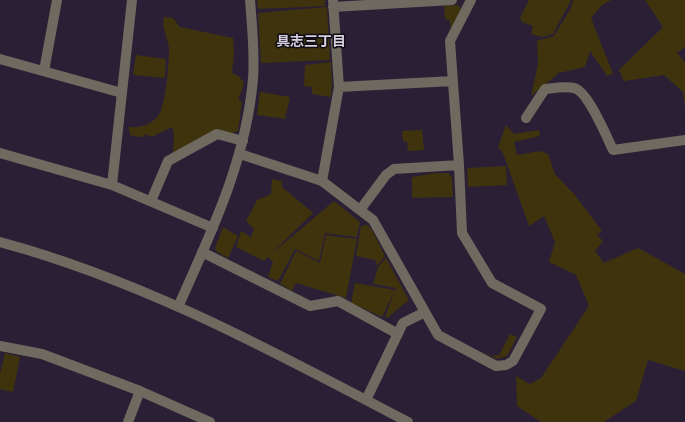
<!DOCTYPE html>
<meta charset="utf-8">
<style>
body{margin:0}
canvas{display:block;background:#2a1f35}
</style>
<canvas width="685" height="422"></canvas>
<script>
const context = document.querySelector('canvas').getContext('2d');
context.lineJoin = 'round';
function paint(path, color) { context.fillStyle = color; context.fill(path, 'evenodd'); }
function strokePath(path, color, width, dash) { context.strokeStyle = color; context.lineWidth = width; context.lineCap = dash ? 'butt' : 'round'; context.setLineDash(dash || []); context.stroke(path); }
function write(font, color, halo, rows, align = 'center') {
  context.font = font + ' "IBM Plex Serif","Noto Sans JP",serif'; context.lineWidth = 3; context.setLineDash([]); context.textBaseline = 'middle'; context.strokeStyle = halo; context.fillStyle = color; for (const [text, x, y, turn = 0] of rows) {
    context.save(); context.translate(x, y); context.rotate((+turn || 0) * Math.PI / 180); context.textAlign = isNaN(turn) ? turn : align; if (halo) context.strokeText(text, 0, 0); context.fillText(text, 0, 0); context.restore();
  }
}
const green = new Path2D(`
 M257,0h68v6l-67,3z
 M529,0h42l-18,34 -11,3 -11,-3 2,-8 -11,-4 -2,-4z
 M573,0h38l-9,5 -11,13 22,56 -6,2 -17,-25 -5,16 -26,6 -28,23 7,-32 -1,-23 17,-5 17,-28z
 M645,0h40v47l-8,6 8,9v46l-2,-16 -19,-17 -40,6 -5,-11 44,-43z
 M458,5l3,4 -10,19 -2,-8 -4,-1 -1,-13z
 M327,7l3,53 -69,3 -3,-50z
 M164,17l9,1 7,9 53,11 1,16 -2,19 5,2 7,7 -2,8 -4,9 4,3 -4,29 -65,22 1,-19 -2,-7 -21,10 -5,-3 -2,3 -13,-1 -3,-9c11,1 23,-2 30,-11 8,-10 11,-54 11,-67 -1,-11 -8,-21 -5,-32z
 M136,55l30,4 -1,19 -32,-3z
 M331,62l1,23 -1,12 -19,-3v-7l-8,-1 1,-21z
 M260,92l30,5 -5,22 -28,-4z
 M506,125l8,9 25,-4 1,6 -26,6 3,13 23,-4 8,3 7,20 19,20 28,37 -5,4 6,6 -8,10 9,12 34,-15 47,26v97l-37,-11 -12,41 -32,21h-63l-24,-16 -1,-30 14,8 11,-6 48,-72 -13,-31 -27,-13 6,-20 -11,-26 -15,10 -26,-73 -5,-6z
 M422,130l2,20 -16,1 -1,-10h-4l-1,-10z
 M506,166l1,19 -39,2 -1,-19z
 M436,173h12l4,4 1,20 -41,1v-21z
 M272,179l10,2v6l31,26 -43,42 64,-54 26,21 -3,15 -32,-4 -6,28 -24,-12 -17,32 -10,-4 5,-15 -5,-5 -4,4 -28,-14 5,-16 10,6 3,-8 -8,-8 11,-21 14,-6z
 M368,225l4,5 13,26 -8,10 -2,-6 -19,-4 5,-30z
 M223,227l15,9 -10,22 -11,-6 -2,-4z
 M326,235l31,4 -11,59 -50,-15 -4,8 -12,-7 16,-33 24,12z
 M386,258l23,42 -22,18 -2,-1 11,-29 -23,-4 5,-17z
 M355,283l40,7 -13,27 -31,-14z
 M510,334l7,3 -10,19 -11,3 -17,-9 13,6 7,-1z
 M5,353l15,4 -7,35 -13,-3v-15z`);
const minor = new Path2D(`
 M333,7l119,-7
 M0,59l122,34
 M44,71l13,-71
 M339,87l114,-6
 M526,118l19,-29c9,-1 20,-3 29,-1 13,2 33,49 39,62l72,-10
 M0,153l112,32 20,-185
 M240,154l82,27 51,39 65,115 58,31 10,-1 7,-4 28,-52 -49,-26 -30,-50 -3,-68 -9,-124 21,-41
 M322,181l17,-94 -6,-87
 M112,185l101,43
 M151,201l17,-40 49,-27 26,7
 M360,210l26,-35 8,-6 65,-4
 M0,242c145,39 276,111 408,180
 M202,252l108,54 28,-5 60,33
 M178,307c33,-74 68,-146 75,-228 2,-26 -1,-53 -3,-79
 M0,346l42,8 98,37 70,31
 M366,400l37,-77 22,-11
 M128,422l12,-31`);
const neighbourhoodNames = [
 ["具志三丁目",311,42]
];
paint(green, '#3e330d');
strokePath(minor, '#6e6a5f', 10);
write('bold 14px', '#d5cfdd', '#100c15', neighbourhoodNames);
</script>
